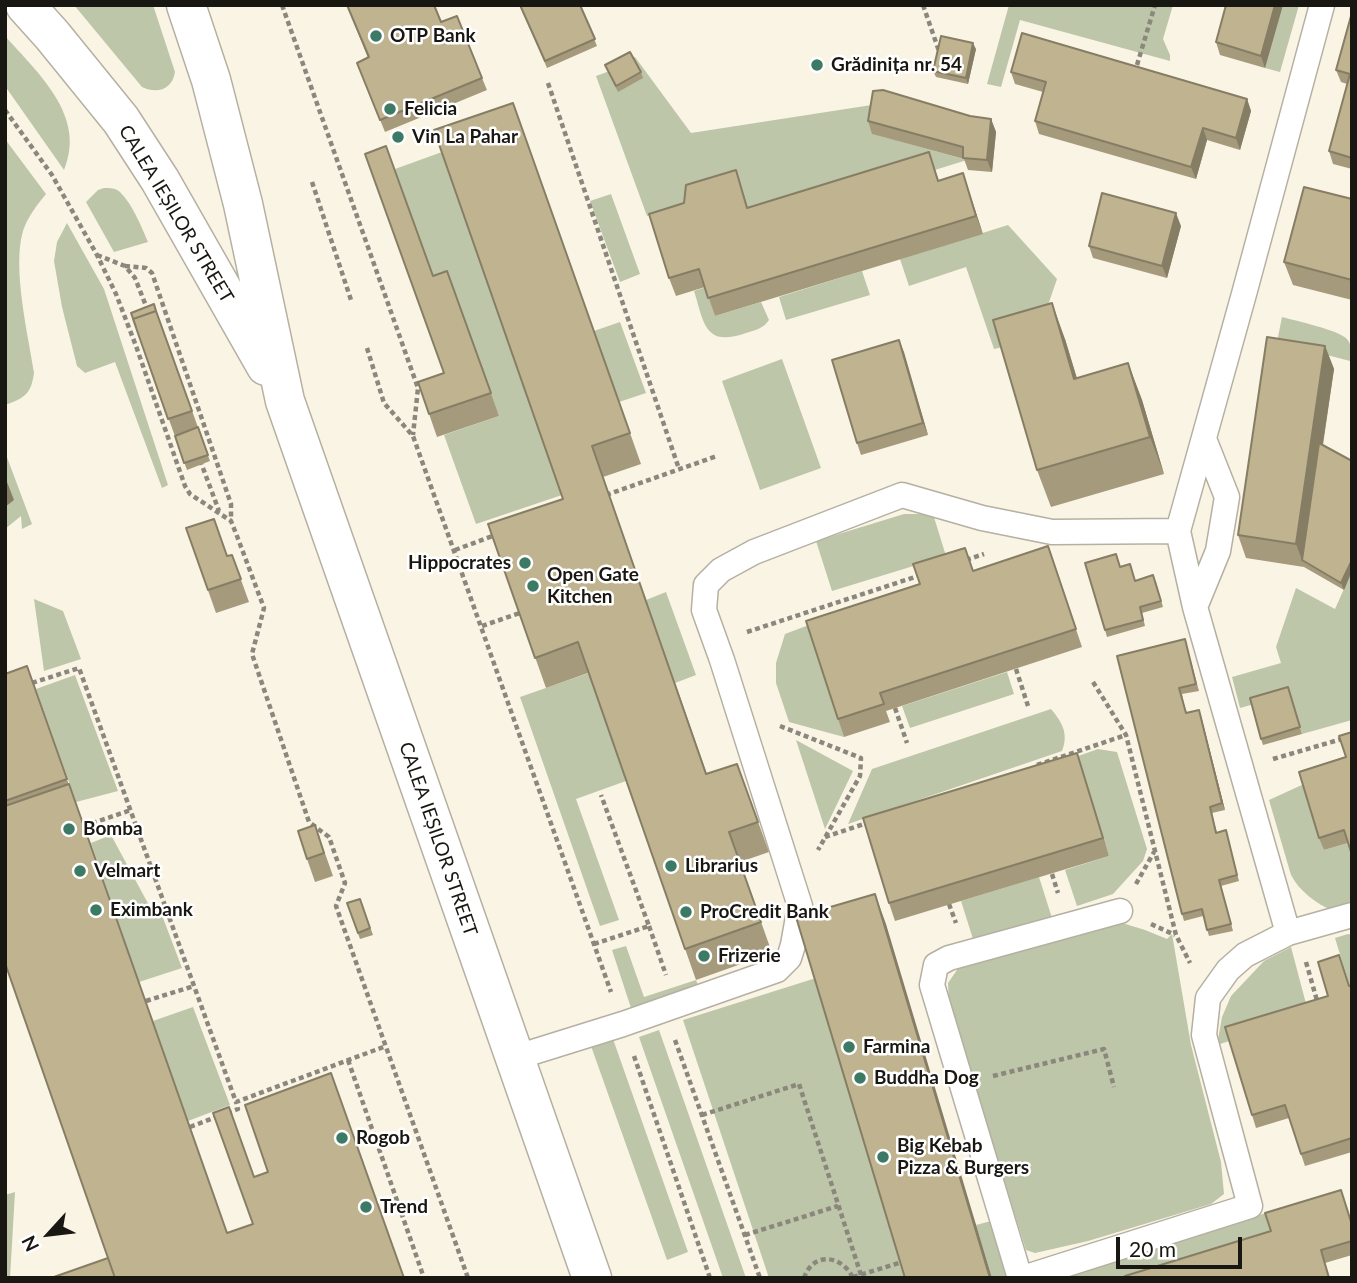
<!DOCTYPE html>
<meta charset="utf-8">
<style>
body{margin:0}
#map{position:relative;width:1357px;height:1283px;overflow:hidden;background:#faf4e5;font-family:Lato,sans-serif}
canvas{display:block}
.frame{position:absolute;inset:0;border:7px solid #191712;pointer-events:none}
.north{position:absolute;left:14px;top:1199px;width:70px;height:70px;-webkit-text-stroke:5px #fff;paint-order:stroke;rotate:243deg;font-size:19px;font-weight:700;line-height:28px;text-align:center;color:#191712}
.north::after{content:'';display:block;margin:auto;width:24px;height:32px;background:#191712;clip-path:polygon(50% 0,100% 100%,50% 72%,0 100%)}
.scale{position:absolute;left:1116px;top:1237px;width:126px;height:32px;box-sizing:border-box;border:4px solid #191712;border-top:0;padding-left:9px;font-size:21px;line-height:24px;white-space:nowrap;color:#191712;-webkit-text-stroke:5px #fff;paint-order:stroke}
</style>
<div id="map">
<canvas width="1357" height="1283"></canvas>
<div class="frame"></div>
<div class="north">N</div>
<div class="scale">20 m</div>
</div>
<script>
const context = document.querySelector('canvas').getContext('2d');
context.lineJoin = 'round';
function paint(path, color) { context.fillStyle = color; context.fill(path, 'evenodd'); }
function strokePath(path, color, width, dash) { context.strokeStyle = color; context.lineWidth = width; context.lineCap = dash ? 'butt' : 'round'; context.setLineDash(dash || []); context.stroke(path); }
function write(font, color, halo, rows, align = 'center') {
  context.font = font + ' Lato,sans-serif'; context.lineWidth = 5; context.setLineDash([]); context.textBaseline = 'middle'; context.strokeStyle = halo; context.fillStyle = color; for (const [text, x, y, turn = 0] of rows) {
    context.save(); context.translate(x, y); context.rotate((+turn || 0) * Math.PI / 180); context.textAlign = isNaN(turn) ? turn : align; if (halo) context.strokeText(text, 0, 0); context.fillText(text, 0, 0); context.restore();
  }
}
const green = new Path2D(`
 M74,5h79l22,67c-3,18 -18,22 -33,15z
 M1009,5h164l-10,34 7,16v6l-150,-41 -19,67 -14,-3z
 M1283,5h16l-19,67 -15,-4z
 M5,36c33,37 82,80 59,134l-59,-84z
 M635,57l56,76 187,-29 -5,30 94,26 -213,66 -61,-23 -46,13 -51,-140 11,-4z
 M5,139l41,55c-9,11 -19,24 -23,37 -11,37 5,103 11,142 -3,21 -9,25 -29,32z
 M442,152l120,343 -86,29 -32,-89 55,-19 -58,-117 -46,-130z
 M104,188c6,0 12,0 16,4 13,13 21,34 28,50l-34,10 -28,-50 12,-12z
 M611,194l29,80 -20,8 -30,-81z
 M67,223l37,66 64,196 -6,3 -47,-126 -30,11 -8,-7 -15,-59 -8,-46 3,-19z
 M1008,225l49,54 -21,61 -42,9 -28,-82 -57,19 -9,-27z
 M862,271l8,24 -84,25 -7,-23z
 M706,287l9,29 46,-14 8,18c-6,9 -14,10 -23,13 -42,15 -42,-11 -52,-42z
 M1282,317c14,4 57,13 65,22 6,7 4,14 3,22l-73,-19z
 M620,322l26,71 -27,9 -25,-71z
 M782,359l39,109 -61,22 -38,-109z
 M5,452l27,72 -10,5 -1,-13 -16,13z
 M904,514h29l13,42 -114,35 -16,-50z
 M1352,571v149l-50,14 -12,-40 -50,14 -8,-31 49,-14 -5,-16 20,-59 39,21z
 M920,583l7,20 -114,36 31,98 -55,-15 -13,-39v-20l9,-29z
 M666,592l30,83 -21,8 -29,-83z
 M34,599l29,12 18,48 -37,12z
 M1007,672l7,22 -104,34 -8,-22z
 M589,673l37,108 -50,18 43,121 -19,6 -80,-229z
 M75,675l43,116 -42,11 -40,-113z
 M1051,709c11,13 18,25 11,42l-214,73 24,-55z
 M796,740l57,31 -28,58z
 M1098,749l19,3 30,97 -4,12 -30,33 -36,12 -12,-36 44,-14 -26,-85 -25,8 -5,-14z
 M1304,784l20,66 24,-7 4,11v51l-19,6c-16,-7 -34,-20 -42,-36l-22,-75z
 M111,835l40,74 9,1 22,58 -43,14 -48,-139z
 M1039,877l13,41 -79,21 -12,-38z
 M1122,923l23,7 22,9 5,-5 19,111 30,117 3,32 -13,10 -123,37 -53,12 -9,-3 -77,-245 -1,-22 11,-16z
 M1348,934l4,1v59l-17,-56z
 M626,946l18,51 52,-17 2,5 -67,23 -19,-58z
 M1291,947l18,68 -92,30 5,-28 9,-21 33,-35z
 M816,978l91,300h-138l-86,-258z
 M193,1007l37,98 -42,16 -35,-100z
 M659,1030l87,248h-23l-84,-241z
 M613,1039l75,213 -21,8 -76,-214z
 M15,1192l-5,86h-5v-83z
 M1266,1213l9,30 -111,35h-104l3,-4z
 M995,1220l17,58h-20l-16,-53z`);
const path = new Path2D(`
 M282,5l136,383 -5,47
 M923,5l17,49
 M1137,65l18,-60
 M548,83l131,386
 M5,110l47,65 45,80 19,39 20,52 49,140 5,8 41,27 6,15 27,72 -12,46 57,168 20,15 16,46 -9,23 132,372
 M312,182l39,118
 M97,255l28,11 10,12 13,33
 M125,266l21,2 6,5 79,231v16
 M367,348l17,55 29,33 198,556
 M200,460l19,51
 M606,495l111,-39
 M455,550l40,-15
 M966,560l18,-6
 M482,626l38,-13
 M747,632l174,-57
 M1016,669l12,37
 M1093,682l33,53 50,200 14,28
 M32,683l47,-15 157,434 150,-56
 M895,708l12,35
 M780,726l81,32 -1,18 -42,74
 M1273,759l79,-23
 M1037,765l89,-30
 M84,826l47,-16
 M825,837l45,-15
 M1052,874l6,19
 M1136,884l18,-32
 M949,904l7,19
 M1151,924l24,11
 M649,926l17,49
 M594,944l55,-18 -48,-131
 M1306,962l12,42
 M146,1001l48,-15
 M675,1040l85,238
 M634,1056l76,222
 M348,1060l76,218
 M993,1076l111,-27 10,38
 M227,1113l11,-4 -2,-7
 M702,1115l97,-31 63,194
 M190,1127l29,-11
 M745,1235l93,-29
 M853,1277l49,-15
 M804,1278c9,-27 38,-23 49,0`);
const service = new Path2D(`
 M1195,607l23,-56 9,-54 -23,-58
 M1288,933l-93,-326 -17,-76 66,-237 78,-289
 M514,1058l109,-34 154,-54 12,-12 4,-13 7,-39 -78,-246 -18,-50 2,-25 15,-15 33,-18 148,-57 80,23 70,14 126,-1
 M1020,1278l-88,-293 4,-20 13,-7 171,-47
 M1023,1278l227,-72 -46,-171 4,-37 20,-28 17,-15 43,-22 64,-18`);
const primary = new Path2D(`
 M25,5l27,30 69,85 39,60 106,186
 M186,5l25,75 32,124 42,197 307,877`);
const wall = new Path2D(`
 M347,5h87l7,17 41,56 5,12 -102,42 -28,-69 11,-5z
 M520,5h60l17,41 -50,22z
 M1226,5h57l-18,63 -45,-13 -4,-13z
 M1351,16l1,153 -19,-5 -4,-13 18,-67 -6,-2 -5,-12z
 M976,49l-8,35 -32,-7 -3,-6z
 M605,65l36,7 2,6 -25,14z
 M1011,72l236,27 4,12 -11,39 -33,-10 -11,39 -157,-45 -4,-13 8,-29 -28,-8z
 M513,103l128,361 -38,13 104,297 30,-10 32,88 -29,10 32,91 -76,27 -108,-307 -42,15 -58,-164 75,-25z
 M991,119l5,13 -4,40 -24,-2 -4,-11 -92,-25 -4,-13z
 M929,152l10,29 24,-8 20,61 -268,82 -10,-29 -29,9 -7,-18 67,-108 12,38z
 M1352,199v101l-59,-15 -9,-23z
 M1181,226l-14,52 -74,-20 -4,-12z
 M447,271l52,145 -62,21 -19,-55 26,-9 -11,-97z
 M154,304l56,157 -23,9 -56,-157z
 M1065,339l12,39 51,-15 14,37 22,74 -113,33 -14,-37z
 M899,340l29,95 -67,20 -4,-12z
 M1325,346l9,23 -11,76 29,16v110l-8,19 -40,-23 -58,-9 -8,-23z
 M186,528l42,28 4,-1 17,47 -33,11z
 M1048,546l34,101 -196,64 4,11 -46,15 -6,-18 135,-148z
 M1121,567l14,14 21,1 7,25 -21,6 3,13 -38,11 -2,-7z
 M1185,639l14,52 -17,3 4,19 13,-3 2,6 24,94 -13,3 5,20 9,-3 13,51 -18,5 12,45 -24,5 -6,-20 -19,5 -2,-7 -65,-258z
 M27,666l200,567 26,-9 1,-47 150,101 -296,-20 -103,-295v-289z
 M1288,687l14,47 -39,11 -2,-6z
 M1077,753l32,103 -214,65 -6,-18z
 M1346,757l2,86 -24,7 -5,-12z
 M315,825l18,51 -18,6 -8,-23z
 M360,899l13,36 -13,4 -13,-36z
 M1339,955l10,31 3,-1v167l-47,14 -16,-48 -33,10 -4,-13 76,-119z
 M1341,1190l11,33v32l-27,8 5,15h-204l145,-47z`);
const shadedWall = new Path2D(`
 M1275,5h8l-18,63 -4,-12z
 M973,43l3,6 -8,35 -2,-6z
 M1247,99l4,12 -11,39 -4,-12z
 M991,119l5,13 -4,40 -5,-12z
 M1203,128l4,12 -11,39 -5,-12z
 M963,173l6,19 14,42 -7,-18z
 M1176,213l5,13 -14,52 -5,-12z
 M1052,303l13,36 23,77 -14,-37z
 M899,340l5,12 24,83 -5,-12z
 M1325,346l9,23 -29,193 -3,-2 -6,-16z
 M1128,363l14,37 22,74 -14,-37z
 M7,482l7,18 -9,7v-24z
 M1352,560v11l-8,19 -3,-7z
 M1199,710l2,6 24,94 -3,-7z
 M1077,753l6,18 26,85 -6,-18z
 M875,894l11,30 106,354h-2z`);
const building = new Path2D(`
 M347,5h87l7,17 16,-6 25,62 -102,42 -23,-57 12,-6z
 M520,5h60l15,34 -50,22z
 M1226,5h49l-14,51 -45,-14z
 M1351,16h1v142l-23,-7 21,-77 -14,-4z
 M1022,33l225,66 -11,39 -33,-10 -12,39 -156,-46 11,-39 -35,-10z
 M941,36l32,7 -7,35 -33,-7z
 M630,52l11,20 -25,14 -11,-21z
 M883,90l87,26 21,3 -4,41 -24,-2v-11l-95,-26 5,-30z
 M513,103l117,330 -38,13 114,328 31,-10 21,58 -29,10 32,90 -76,27 -107,-307 -43,16 -47,-134 75,-25 -129,-369z
 M386,146l47,130 14,-5 44,122 -62,21 -11,-32 26,-9 -79,-219z
 M929,152l9,29 25,-8 13,43 -268,82 -9,-29 -30,9 -20,-64 35,-11 2,-18 50,-15 11,38z
 M1304,187l48,12v81l-68,-18z
 M1102,193l74,20 -14,53 -73,-20z
 M1052,303l22,76 54,-16 22,74 -113,33 -44,-150z
 M154,304l2,7 -23,8 3,8 -5,-14z
 M156,311l36,100 -24,8 -35,-100z
 M1267,337l58,9 -29,198 -58,-9z
 M899,340l24,83 -66,20 -25,-83z
 M198,427l10,28 -24,8 -9,-27z
 M1319,443l33,18v99l-11,23 -39,-23z
 M214,519l13,37 5,-1 9,24 -33,11 -22,-62z
 M1048,546l28,83 -196,64 4,11 -46,15 -32,-98 114,-37 -7,-20 52,-16 8,23z
 M1116,554l4,13 10,-3 5,17 18,-6 8,26 -21,6 3,13 -38,10 -20,-67z
 M1185,639l11,45 -17,4 7,25 13,-3 23,93 -12,4 6,26 10,-3 11,45 -18,5 12,44 -24,6 -5,-21 -20,5 -65,-258z
 M27,666l40,113 -62,22v-127z
 M1288,687l12,40 -39,12 -11,-41z
 M1352,732v123l-8,-25 -25,8 -20,-66 47,-15 -7,-21z
 M1077,753l26,85 -214,65 -26,-85z
 M69,784l158,449 26,-9 -40,-111 16,-6 25,70 14,-5 -23,-67 86,-32 73,205h-289l-110,-315v-157z
 M315,825l9,28 -17,6 -9,-28z
 M875,894l115,384h-85l-109,-361z
 M360,899l10,29 -12,5 -11,-30z
 M1339,955l10,31 3,-1v153l-51,16 -16,-49 -33,10 -27,-88 103,-31 -10,-34z
 M1341,1190l11,35v16l-31,9 8,28h-203l-1,-2 146,-45 -6,-18z
 M108,1258l7,20h-64z`);
const markers = [
 [376,36,7,"#3d7a65"],
 [817,65,7,"#3d7a65"],
 [390,109,7,"#3d7a65"],
 [398,137,7,"#3d7a65"],
 [525,563,7,"#3d7a65"],
 [533,586,7,"#3d7a65"],
 [69,829,7,"#3d7a65"],
 [671,866,7,"#3d7a65"],
 [80,871,7,"#3d7a65"],
 [96,910,7,"#3d7a65"],
 [686,912,7,"#3d7a65"],
 [704,956,7,"#3d7a65"],
 [849,1047,7,"#3d7a65"],
 [860,1078,7,"#3d7a65"],
 [342,1138,7,"#3d7a65"],
 [883,1157,7,"#3d7a65"],
 [366,1207,7,"#3d7a65"]
];
const poiNames = [
 ["OTP Bank",390,36],
 ["Grădinița nr. 54",831,65],
 ["Felicia",404,109],
 ["Vin La Pahar",412,137],
 ["Hippocrates",511,563,"right"],
 ["Open Gate",547,575],
 ["Kitchen",547,597],
 ["Bomba",83,829],
 ["Librarius",685,866],
 ["Velmart",94,871],
 ["Eximbank",110,910],
 ["ProCredit Bank",700,912],
 ["Frizerie",718,956],
 ["Farmina",863,1047],
 ["Buddha Dog",874,1078],
 ["Rogob",356,1138],
 ["Big Kebab",897,1146],
 ["Pizza & Burgers",897,1168],
 ["Trend",380,1207]
];
const streetNames = [
 ["CALEA IEȘILOR STREET",176,214,59],
 ["CALEA IEȘILOR STREET",438,839,71]
];
paint(green, '#bdc6a8');
strokePath(service, '#b5b0a2', 27);
strokePath(primary, '#b5b0a2', 41);
strokePath(path, '#8b877d', 4.5, [5, 3.5]);
strokePath(service, '#fff', 24);
strokePath(primary, '#fff', 38);
paint(wall, '#a59a7c');
paint(shadedWall, '#867d65');
paint(building, '#c0b390');
strokePath(building, '#867d65', 2);
for (const [x, y, r, color] of markers) { const dot = new Path2D(); dot.arc(x, y, r, 0, 2 * Math.PI); context.fillStyle = color; context.fill(dot); strokePath(dot, '#fff', 2.5); }
write('bold 19px', '#191712', '#fff', poiNames, 'left');
write('19px', '#191712', '#fff', streetNames);
</script>
